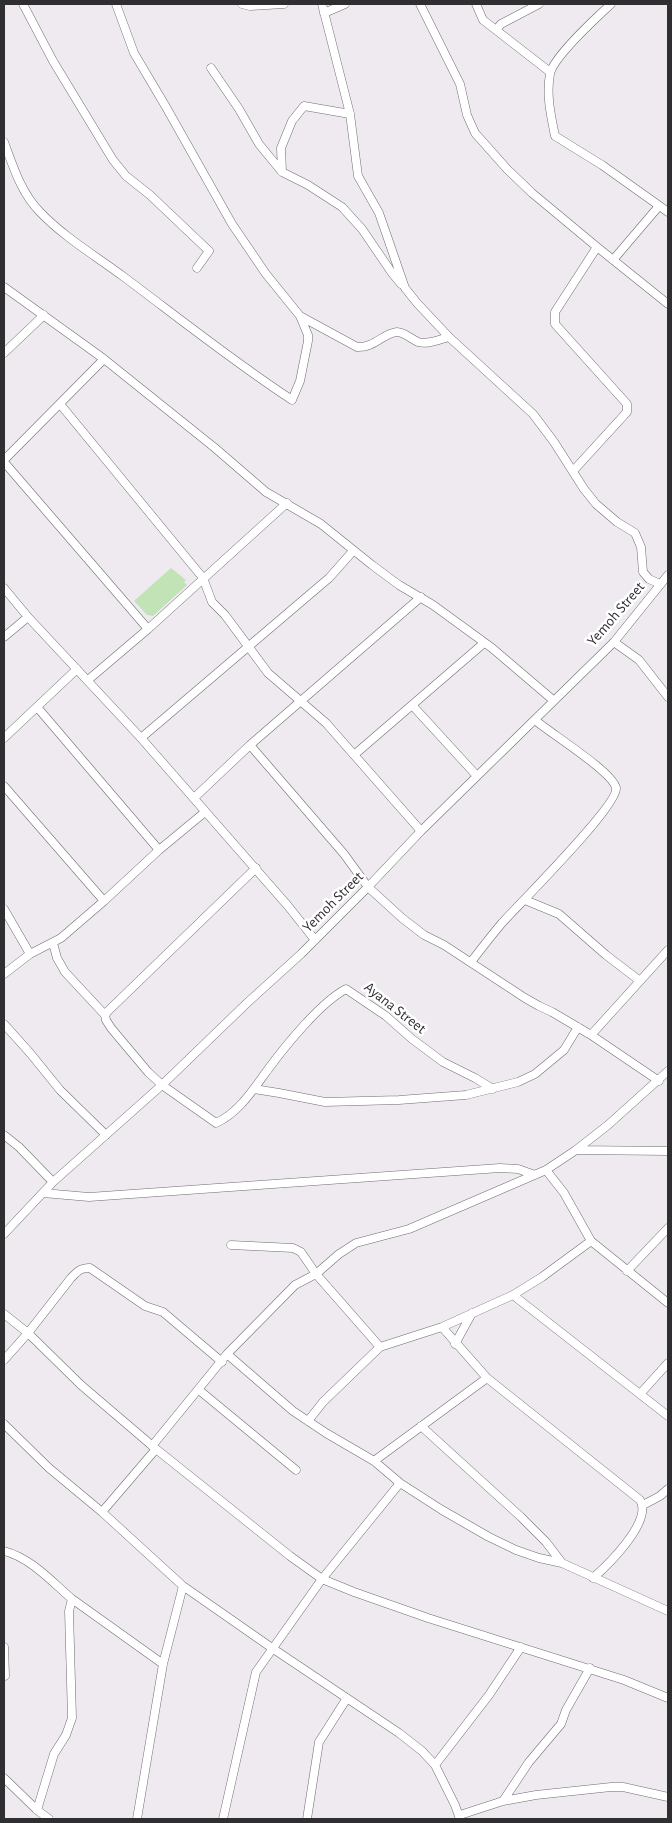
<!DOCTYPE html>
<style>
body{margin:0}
#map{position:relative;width:672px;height:1823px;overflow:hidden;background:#eeeaf0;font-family:"Alegreya Sans",sans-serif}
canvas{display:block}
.frame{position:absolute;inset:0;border:5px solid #2f2e30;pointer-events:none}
</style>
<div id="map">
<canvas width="672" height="1823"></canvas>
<div class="frame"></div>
</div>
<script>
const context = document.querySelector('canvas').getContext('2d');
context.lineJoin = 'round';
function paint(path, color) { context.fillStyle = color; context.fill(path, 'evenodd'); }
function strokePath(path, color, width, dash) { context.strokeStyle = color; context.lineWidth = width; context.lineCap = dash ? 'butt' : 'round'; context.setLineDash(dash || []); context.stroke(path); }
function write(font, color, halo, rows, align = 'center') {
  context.font = font + ' "Alegreya Sans",sans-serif'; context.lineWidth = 5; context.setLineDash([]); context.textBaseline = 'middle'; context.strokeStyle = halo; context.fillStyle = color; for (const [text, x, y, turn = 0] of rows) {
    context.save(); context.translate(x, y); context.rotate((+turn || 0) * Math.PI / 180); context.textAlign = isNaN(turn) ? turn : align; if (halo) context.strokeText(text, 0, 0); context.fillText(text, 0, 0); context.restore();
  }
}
const green = new Path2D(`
 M171,568l15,12 -2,2 3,3 -34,31 -6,-1 -13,-14z`);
const minor = new Path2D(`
 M23,4l30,57 60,99 13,16 24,19 59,56 -12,17
 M242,4l8,2 34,-2
 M322,4l28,110 8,62 21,37 26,75 12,15 32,34 84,77 21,28 30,47 12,15 21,18 18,11 6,14 2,25 6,7 11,5
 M420,4l40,80 7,31 8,18 32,36 25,24 65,54 71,57
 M476,4l7,16 13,10
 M539,4l-38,20 -5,6 54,42
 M611,4c-14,13 -58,53 -61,70 -4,21 1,42 5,62l47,29 66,47
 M324,13l21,-9
 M211,68l28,41 20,35 23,28 26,13 34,22 20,22 30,44 9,11
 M4,142c9,24 17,51 36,70 25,26 56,44 84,65 56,42 110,85 168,123l8,-19 8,-40v-6l-8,-19 -34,-42 -34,-50 -66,-117 -32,-54 -18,-49
 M282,172l-1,-24 11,-27 12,-15 46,8
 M613,260l46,-54
 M4,287l100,72 111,89 51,44 55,32 51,41 27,20 34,20 59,43 61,52
 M300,316l57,31c18,1 26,-14 40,-15 7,0 14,7 21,10 10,3 22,-3 31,-5
 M4,353l40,-38
 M60,404l143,174 9,24 13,13 43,58 58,50 95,108
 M4,460l100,-101
 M4,462l144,167
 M573,471l54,-59v-8l-72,-80v-12l42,-65
 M4,588l24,29 113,121 147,168 27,34
 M4,637l24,-20
 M614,642l25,18 29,37
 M88,680l60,-51 139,-126
 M412,705l65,71
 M37,707l122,143
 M4,738l73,-69
 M141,738l188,-160 24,-27
 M250,745l94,109 24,33 34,31 22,17 20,10 81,53 14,8 13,6 39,23 68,46
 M354,755l130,-112
 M4,786l100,115
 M194,798l56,-53 171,-148
 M525,900l34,14 47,41 34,26
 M4,909l26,45
 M53,943l4,15 8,14 40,43 1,5 5,8 37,44 14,13 54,38c24,-11 38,-35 53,-55 17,-23 52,-66 77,-79l40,27 26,23 31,23 32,16 18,11
 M471,962c10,-13 20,-26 31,-39 16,-18 117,-118 114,-135 -3,-16 -66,-55 -81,-68
 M4,974l26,-20 31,-16 43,-37 55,-51 46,-38
 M105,1015l3,-4 148,-143
 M4,1024l26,29 30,37 46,45
 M591,1035l77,-85
 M254,1089l25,4 46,9 74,-2 67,-5 52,-13 17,-8 29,-24 14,-23
 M4,1135l15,12 34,35
 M576,1150l92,1
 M546,1170l18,23 27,48 77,62
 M43,1193l46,4 411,-29 18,1 17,6
 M4,1234l49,-52 109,-97 85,-82 54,-49 67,-67 53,-56 193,-189 54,-67
 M231,1245l62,3 8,4 15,22 64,73 62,-20 71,-32 29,-18 49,-36
 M627,1271l41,-43
 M513,1295l155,121
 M4,1314l24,19 53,52 75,64 134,107 32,23 32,13 74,26 196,62 44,18
 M442,1327l45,51 153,122c13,21 -32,65 -47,78
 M455,1344l17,-31
 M227,1354l66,57 33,22 48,28 26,22 42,27 47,27 27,13 23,8 23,5 106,48
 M4,1360l24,-27 43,-55c6,-6 10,-11 19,-10l55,38 18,6 59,50
 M199,1390l97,80
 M640,1394l28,-31
 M308,1421l15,-19 57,-55
 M4,1424l45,44 53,44 81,74 89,62 127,85 23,18 13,14 20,40 5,14
 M421,1426l100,91 25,25 16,21
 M152,1446l75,-92 68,-69 21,-11 23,-20 17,-11 53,-14 137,-59 30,-20 32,-25 60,-54
 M374,1461l113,-83
 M643,1505l17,-9 8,-7
 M102,1512l54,-63
 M4,1551c27,7 47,30 68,48l-3,12 3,107 -6,17 -12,19 -17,56
 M72,1599l91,65
 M4,1647l1,29
 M435,1765l54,-70 32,-48
 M4,1778l33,32 12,9
 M503,1801l26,-39 32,-38 5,-14 24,-42
 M460,1815l43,-14 33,-6 75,-8h12l45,10
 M137,1819l26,-155 20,-78
 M223,1819l33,-147 66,-93 78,-96
 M307,1819l12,-77 28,-44`);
const streetNames = [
 ["Yemoh Street",616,614,-49],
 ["Yemoh Street",333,902,-45],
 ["Ayana Street",395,1008,38]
];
paint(green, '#c2e3b6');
strokePath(minor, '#6f6c71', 9);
strokePath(minor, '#fff', 8);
write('15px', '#2f2e30', '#fff', streetNames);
</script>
